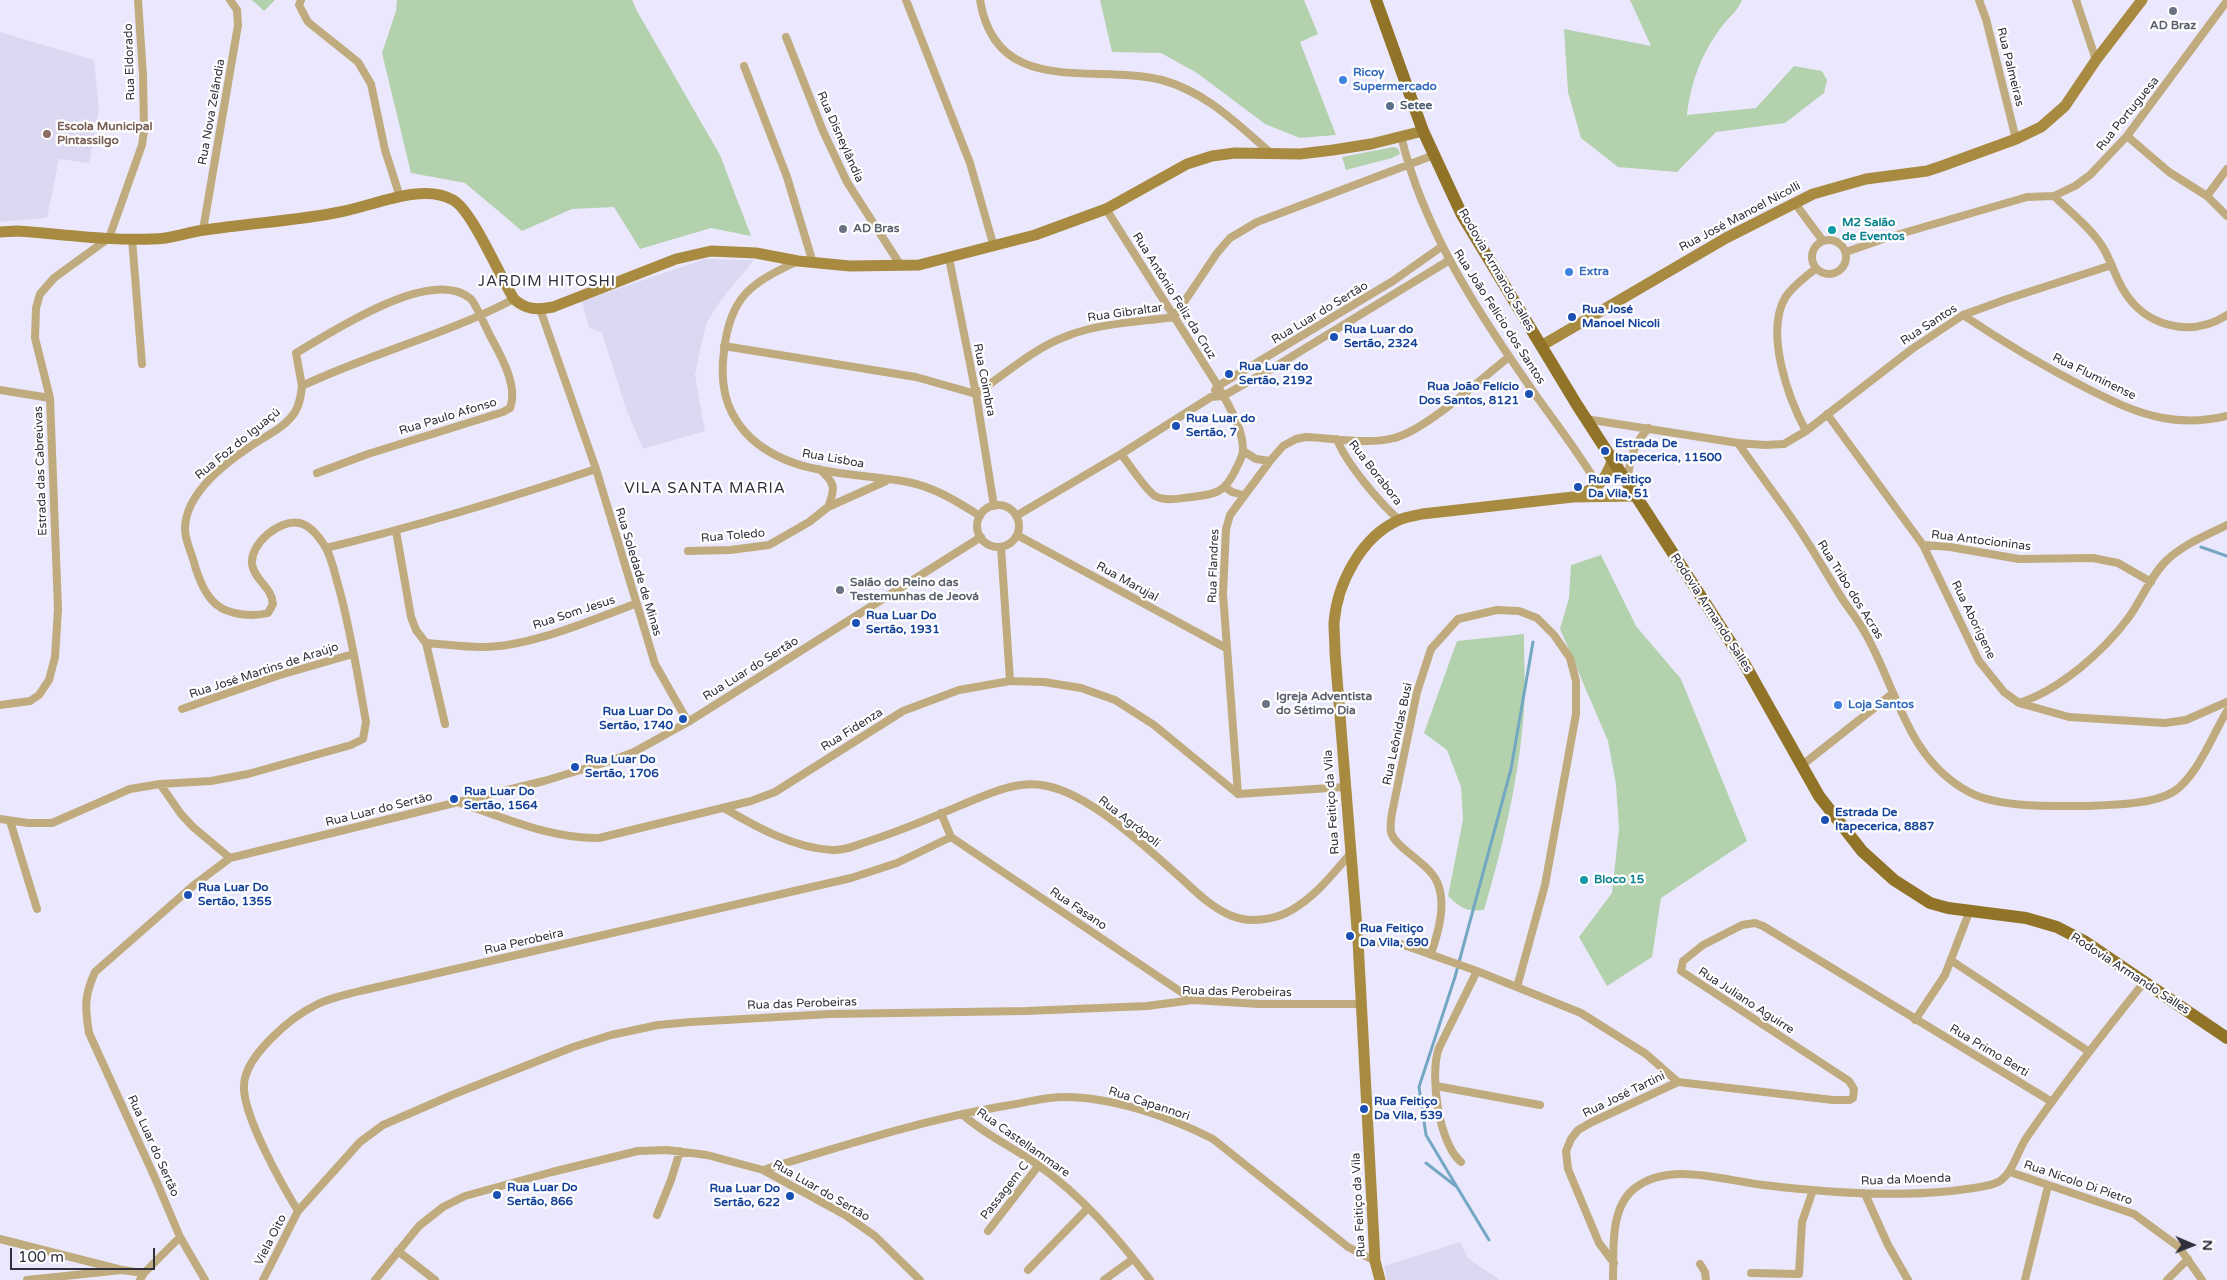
<!DOCTYPE html>
<meta charset="utf-8">
<style>
body{margin:0}
#map{position:relative;width:2227px;height:1280px;overflow:hidden;background:#ebe8fe;font-family:"Varela Round",sans-serif}
canvas{display:block}
.north{position:absolute;left:2167px;top:1220px;width:50px;height:50px;-webkit-text-stroke:4px #fff;paint-order:stroke;rotate:91deg;font-size:14px;font-weight:700;line-height:20px;text-align:center;color:#302f3c}
.north::after{content:'';display:block;margin:auto;width:18px;height:22px;background:#302f3c;clip-path:polygon(50% 0,100% 100%,50% 72%,0 100%)}
.scale{position:absolute;left:10px;top:1248px;width:145px;height:22px;box-sizing:border-box;border:2px solid #302f3c;border-top:0;padding-left:6px;font-size:15px;line-height:18px;white-space:nowrap;color:#302f3c;-webkit-text-stroke:4px #fff;paint-order:stroke}
</style>
<div id="map">
<canvas width="2227" height="1280"></canvas>
<div class="north">N</div>
<div class="scale">100 m</div>
</div>
<script>
const context = document.querySelector('canvas').getContext('2d');
context.lineJoin = 'round';
function paint(path, color) { context.fillStyle = color; context.fill(path, 'evenodd'); }
function strokePath(path, color, width, dash) { context.strokeStyle = color; context.lineWidth = width; context.lineCap = dash ? 'butt' : 'round'; context.setLineDash(dash || []); context.stroke(path); }
function write(font, color, halo, rows, align = 'center') {
  context.font = font + ' "Varela Round",sans-serif'; context.lineWidth = 4.5; context.setLineDash([]); context.textBaseline = 'middle'; context.strokeStyle = halo; context.fillStyle = color; for (const [text, x, y, turn = 0] of rows) {
    context.save(); context.translate(x, y); context.rotate((+turn || 0) * Math.PI / 180); context.textAlign = isNaN(turn) ? turn : align; if (halo) context.strokeText(text, 0, 0); context.fillText(text, 0, 0); context.restore();
  }
}
const built = new Path2D(`
 M0,32l94,28 5,49 -10,54 -30,-4 -12,59 -47,4z
 M705,259l49,1 -33,40 -15,24 -11,51 10,56 -62,18 -18,-43 -23,-73 -13,-6 -7,-26z
 M1460,1242l8,16 32,22h-113l-3,-14z`);
const green = new Path2D(`
 M252,0h23l-11,11z
 M397,0h235l5,11 83,144 31,81 -40,-8 -71,21 -26,-42 -42,2 -50,22 -57,-48 -54,-10 -29,-120 14,-42z
 M1100,0h204l14,34 -18,8 36,93 -36,3 -35,-14 -68,-51 -36,-20 -49,-1z
 M1630,0h112c-4,11 -12,16 -19,25 -21,27 -32,56 -36,90l69,-7 38,-42 28,5 5,9 -3,13 -39,30 -69,9 -39,40 -59,-5 -37,-29 -13,-46 -4,-63 87,17z
 M1393,147l5,1 2,6 -8,4 -46,12 -4,-13z
 M1601,555l35,71 45,53 66,162 -86,57 -9,59 -45,29 -28,-49 33,-44 7,-64 -3,-45 -8,-43 -48,-112 9,-31 2,-33z
 M1524,634c0,29 2,60 -1,89 -6,64 -21,126 -39,187 -18,2 -23,-2 -36,-14l15,-76 -2,-33 -14,-37 -23,-17 33,-92z`);
const stream = new Path2D(`
 M2201,547l26,9
 M1426,1163l31,24 32,53
 M1457,1187l-31,-52 -7,-48 36,-110 56,-208 22,-127`);
const street = new Path2D(`
 M301,0l-2,5 9,17 50,40 13,22 14,66 15,47
 M906,0l64,163 24,84
 M980,0c16,99 114,63 182,80 44,12 75,44 109,73
 M1979,0l7,19 30,120
 M2076,0l20,60
 M786,37l37,94 24,51 54,84
 M744,66l43,111 26,86
 M1401,136c23,97 80,180 136,261 21,29 44,59 62,90
 M2127,136l42,36 38,24 20,20
 M2054,196c16,16 36,31 48,50 9,14 13,31 22,45 22,36 67,47 103,24
 M2207,196l20,-27
 M1794,202l29,39
 M1106,209l112,177c10,19 25,41 25,64 0,7 -5,14 -8,21 -11,22 -19,23 -43,26 -11,1 -26,5 -37,-1 -11,-8 -25,-31 -34,-42
 M203,230l35,-205 -1,-15 -7,-10
 M132,239l10,125
 M1812 257a17 17 0 1 1 34 0a17 17 0 1 1-34 0Z
 M1846,252l40,-14 141,-41 27,-1 21,-10 15,-11 37,-39 100,-135
 M949,258l27,136 18,112
 M798,261c-47,22 -68,35 -74,90 -4,31 0,57 21,81 41,45 108,40 163,50 26,5 50,20 72,34
 M540,309l56,160 59,195 33,58
 M1963,315c40,27 82,52 125,74 24,12 48,24 75,29 21,4 43,3 64,-2
 M724,346l192,31 60,17c29,-20 58,-46 91,-58 33,-13 72,-14 107,-19l43,-64 13,-15 27,-16 177,-67
 M302,386l-6,-33c36,-21 136,-88 175,-54 5,5 17,34 23,44 9,17 24,45 16,65l-7,4 -135,42 -51,19
 M0,390l50,8
 M1215,390l3,-4 175,-105 48,-34
 M1827,414l96,131 56,116 25,31 15,11 50,14 96,6 21,-3 41,-18
 M1586,419l152,24 27,2 19,-1 22,-13 106,-82 51,-34 44,-16 105,-34
 M1806,431c-18,-33 -41,-98 -21,-133 7,-12 21,-21 31,-30
 M1337,439c8,23 43,64 62,81
 M1738,443c18,26 37,51 55,77 18,26 33,53 50,80 7,10 15,20 21,31 33,56 42,128 105,161 30,16 82,14 115,14 25,-1 68,-1 89,-14 24,-15 40,-58 54,-81
 M1243,451l13,8 14,2
 M819,469c16,13 17,19 9,38
 M1627,482c3,-22 6,-39 22,-54
 M1225,487l7,5 11,3
 M977 526a21 21 0 1 1 42 0a21 21 0 1 1-42 0Z
 M1016,516l105,-62 90,-57 12,-1 50,-28 175,-107
 M396,531l15,86 5,13 10,13 19,81
 M1017,535l209,113
 M1923,545l27,2 69,12 74,-1 25,5 33,19
 M1001,547l9,134
 M326,548c91,-22 181,-49 270,-79
 M688,551l42,-1 39,-5 40,-23 19,-15 58,-26
 M426,643c18,1 36,4 54,4 48,1 111,-27 155,-43
 M2019,703c41,-13 85,-52 110,-86 13,-18 22,-42 38,-57 17,-16 40,-25 60,-35
 M0,705l30,-4 9,-6 10,-15 6,-23 3,-48 -8,-211 -15,-60 1,-30 4,-14 14,-16 55,-40 33,-93 2,-14 -1,-56 -5,-75
 M182,709l98,-34 73,-21
 M1801,766l91,-72
 M160,784l21,30 12,13 37,31
 M1345,787l-107,7 -15,-200 3,-65 4,-14 40,-54 13,-15 13,-7 10,-2c28,1 61,8 88,1 31,-7 88,-60 115,-81
 M457,802c46,15 93,37 142,36l152,-37 24,-9 128,-81 56,-21 51,-9 34,1 37,6 34,12 39,25 84,69
 M724,808c32,19 70,40 108,42 14,1 27,-6 40,-10 34,-11 66,-25 99,-39 24,-10 50,-21 76,-15 44,9 100,62 134,92 15,14 31,30 51,38 17,7 42,4 58,-5 25,-14 42,-36 60,-57
 M0,819l28,4h24l78,-34 30,-5 51,-3 37,-7 103,-29 12,-6 3,-17c-8,-45 -15,-90 -27,-134 -4,-13 -7,-29 -13,-40 -6,-10 -16,-23 -27,-25 -20,-4 -49,21 -47,41 2,16 20,23 21,40l-5,9c-15,4 -39,2 -51,-8 -13,-10 -20,-31 -24,-46 -3,-9 -8,-20 -8,-30 0,-37 43,-68 72,-87 14,-9 29,-16 38,-30 5,-8 6,-17 7,-26 69,-33 144,-51 212,-87
 M10,821l27,88
 M951,837l242,163
 M1358,941l43,3 76,27 104,42 65,41 32,28
 M1431,954c7,-21 16,-50 6,-72 -8,-19 -42,-34 -46,-50 -1,-6 0,-13 1,-19l25,-121 14,-43 27,-30 39,-9 22,1 18,7 17,17 16,23 6,23v33l-31,171 -28,102
 M1952,961l136,90
 M1915,1020l30,-45 25,-65
 M1678,1082l155,18h17l3,-2 1,-9 -5,-8 -168,-110 2,-10 20,-16 39,-20 13,-2 8,3 289,176
 M1436,1086l104,19
 M962,1114c23,21 51,33 76,51 44,31 80,73 112,115
 M1461,1162c-22,-18 -32,-87 -22,-114l38,-77
 M763,1170c79,-24 159,-50 241,-64 20,-3 41,-9 60,-9 49,0 106,20 149,42l135,108 27,14
 M2010,1172l124,42 45,33 23,33
 M1865,1194l23,51 20,35
 M298,1211c-16,-26 -56,-97 -54,-126 1,-29 47,-68 72,-80 13,-7 29,-10 44,-14l491,-113 46,-15 54,-26 -10,-24
 M657,1215l14,-35 9,-29
 M988,1231l51,-66
 M0,1239l122,31
 M398,1251l37,29
 M1614,1263l-15,-20 -31,-74 -2,-18 5,-12 7,-9 14,-8 86,-40
 M1700,1264l5,8 1,8
 M1028,1270l60,-62
 M1751,1273l48,1 3,-52 11,-32
 M27,1280l95,-10 22,3
 M140,1280l4,-7 36,-36
 M205,1280l-25,-43 -25,-59 -66,-145c-4,-25 -5,-37 6,-61l99,-87 36,-27 314,-77 66,-20 24,-9 54,-30 293,-185
 M263,1280l35,-69 62,-69 23,-17 69,-30 121,-48 38,-12 47,-10 33,-3 139,-8 196,-3 121,-5 46,-6 66,4h103
 M375,1280l44,-54 24,-19 22,-11 87,-24 86,-21 29,-1 40,5 56,15 82,45 30,21 45,44
 M1104,1280l29,-21
 M1613,1280c1,-29 -4,-72 22,-92 33,-26 84,-9 121,-4 15,2 30,4 45,5 50,5 100,7 150,2 15,-2 32,-3 45,-8 16,-6 21,-32 31,-46 37,-54 77,-105 118,-156
 M2025,1280l23,-94
 M2167,1280l21,-21`);
const secondary = new Path2D(`
 M0,232l17,-1c45,3 91,10 136,8 18,0 34,-7 52,-9 45,-7 90,-9 135,-18 33,-6 82,-30 113,-12 19,10 47,77 61,99 12,11 23,11 39,8l123,-48 35,-8 45,2 42,8 52,5 69,-1 116,-30 71,-26 81,-45 25,-8 23,-3 65,1 33,-4 38,-6 52,-13
 M1541,346l185,-108 87,-44 53,-15 61,-8 15,-5 74,-27 25,-12 24,-21 31,-46 46,-60
 M1577,496c23,-10 27,-13 36,-37
 M1380,1280l-5,-19 -17,-320 -23,-288c0,-10 -1,-20 -1,-30 3,-40 28,-87 65,-103 7,-3 15,-4 23,-6l151,-17 63,-1`);
const primary = new Path2D(`
 M1376,0l47,131 39,84 115,190 167,258 75,133 43,55 32,29 36,23 18,5 78,10 31,9 27,14 143,97`);
const markers = [
 [2173,11,5,"#6b7280"],
 [1343,80,5,"#3f7fe0"],
 [1390,106,5,"#5c6f8a"],
 [47,134,5,"#8d6e63"],
 [843,229,5,"#6b7280"],
 [1832,230,5,"#0f9aa8"],
 [1569,272,5,"#3f7fe0"],
 [1572,317,5,"#1a4fb4"],
 [1334,337,5,"#1a4fb4"],
 [1229,374,5,"#1a4fb4"],
 [1529,394,5,"#1a4fb4"],
 [1176,426,5,"#1a4fb4"],
 [1605,451,5,"#1a4fb4"],
 [1578,487,5,"#1a4fb4"],
 [840,590,5,"#6b7280"],
 [856,623,5,"#1a4fb4"],
 [1266,704,5,"#6b7280"],
 [1838,705,5,"#3f7fe0"],
 [683,719,5,"#1a4fb4"],
 [575,767,5,"#1a4fb4"],
 [454,799,5,"#1a4fb4"],
 [1825,820,5,"#1a4fb4"],
 [1584,880,5,"#0f9aa8"],
 [188,895,5,"#1a4fb4"],
 [1350,936,5,"#1a4fb4"],
 [1364,1109,5,"#1a4fb4"],
 [497,1195,5,"#1a4fb4"],
 [790,1196,5,"#1a4fb4"]
];
const worshipNames = [
 ["AD Braz",2173,26,"center"],
 ["AD Bras",853,229],
 ["Salão do Reino das",850,583],
 ["Testemunhas de Jeová",850,597],
 ["Igreja Adventista",1276,697],
 ["do Sétimo Dia",1276,711]
];
const streetNames = [
 ["Rua Eldorado",130,62,-92],
 ["Rua Palmeiras",2010,67,76],
 ["Rua Nova Zelândia",212,112,-80],
 ["Rua Portuguesa",2128,114,-51],
 ["Rua Disneylândia",840,137,66],
 ["Rua José Manoel Nicolli",1740,217,-28],
 ["Rodovia Armando Salles",1496,270,60],
 ["Rua Antônio Feliz da Cruz",1174,296,58],
 ["Rua Gibraltar",1125,313,-8],
 ["Rua Luar do Sertão",1320,313,-31],
 ["Rua João Felício dos Santos",1499,317,57],
 ["Rua Santos",1929,325,-33],
 ["Rua Fluminense",2094,377,26],
 ["Rua Coimbra",984,380,79],
 ["Rua Paulo Afonso",448,417,-17],
 ["Rua Foz do Iguaçú",238,444,-39],
 ["Rua Lisboa",833,459,10],
 ["Estrada das Cabreúvas",41,471,-92],
 ["Rua Borabora",1375,473,52],
 ["Rua Toledo",733,536,-5],
 ["Rua Antocioninas",1981,541,7],
 ["Rua Flandres",1214,566,-88],
 ["Rua Soledade de Minas",638,572,73],
 ["Rua Marujal",1127,582,29],
 ["Rua Tribo dos Acras",1850,590,58],
 ["Rua Som Jesus",574,613,-18],
 ["Rodovia Armando Salles",1711,613,57],
 ["Rua Aborigene",1973,620,64],
 ["Rua Luar do Sertão",751,669,-32],
 ["Rua José Martins de Araújo",264,671,-18],
 ["Rua Fidenza",852,730,-32],
 ["Rua Leônidas Busi",1398,734,-78],
 ["Rua Feitiço da Vila",1332,802,-94],
 ["Rua Luar do Sertão",379,810,-14],
 ["Rua Agrópoli",1129,822,38],
 ["Rua Fasano",1078,909,34],
 ["Rua Perobeira",524,942,-13],
 ["Rodovia Armando Salles",2130,974,33],
 ["Rua das Perobeiras",1237,992,1],
 ["Rua Juliano Aguirre",1746,1001,33],
 ["Rua das Perobeiras",802,1004,-2],
 ["Rua Primo Berti",1989,1051,31],
 ["Rua José Tartini",1624,1095,-26],
 ["Rua Capannori",1149,1104,18],
 ["Rua Castellammare",1023,1143,35],
 ["Rua Luar do Sertão",153,1146,66],
 ["Rua da Moenda",1906,1180,-2],
 ["Rua Nicolo Di Pietro",2078,1183,19],
 ["Rua Luar do Sertão",821,1191,30],
 ["Passagem C",1005,1191,-52],
 ["Rua Feitiço da Vila",1359,1205,-93],
 ["Viela Oito",271,1240,-63]
];
const shopNames = [
 ["Ricoy",1353,73],
 ["Supermercado",1353,87],
 ["Extra",1579,272],
 ["Loja Santos",1848,705]
];
const serviceNames = [
 ["Setee",1400,106]
];
const educationNames = [
 ["Escola Municipal",57,127],
 ["Pintassilgo",57,141]
];
const cultureNames = [
 ["M2 Salão",1842,223],
 ["de Eventos",1842,237],
 ["Bloco 15",1594,880]
];
const transitNames = [
 ["Rua José",1582,310],
 ["Manoel Nicoli",1582,324],
 ["Rua Luar do",1344,330],
 ["Sertão, 2324",1344,344],
 ["Rua Luar do",1239,367],
 ["Sertão, 2192",1239,381],
 ["Rua João Felício",1519,387,"right"],
 ["Dos Santos, 8121",1519,401,"right"],
 ["Rua Luar do",1186,419],
 ["Sertão, 7",1186,433],
 ["Estrada De",1615,444],
 ["Itapecerica, 11500",1615,458],
 ["Rua Feitiço",1588,480],
 ["Da Vila, 51",1588,494],
 ["Rua Luar Do",866,616],
 ["Sertão, 1931",866,630],
 ["Rua Luar Do",673,712,"right"],
 ["Sertão, 1740",673,726,"right"],
 ["Rua Luar Do",585,760],
 ["Sertão, 1706",585,774],
 ["Rua Luar Do",464,792],
 ["Sertão, 1564",464,806],
 ["Estrada De",1835,813],
 ["Itapecerica, 8887",1835,827],
 ["Rua Luar Do",198,888],
 ["Sertão, 1355",198,902],
 ["Rua Feitiço",1360,929],
 ["Da Vila, 690",1360,943],
 ["Rua Feitiço",1374,1102],
 ["Da Vila, 539",1374,1116],
 ["Rua Luar Do",507,1188],
 ["Sertão, 866",507,1202],
 ["Rua Luar Do",780,1189,"right"],
 ["Sertão, 622",780,1203,"right"]
];
const quarterNames = [
 ["JARDIM HITOSHI",547,282],
 ["VILA SANTA MARIA",705,489]
];
paint(built, '#dbd8f1');
paint(green, '#b4d1ae');
strokePath(stream, '#73a7c2', 3);
strokePath(street, '#bfab7d', 8);
strokePath(secondary, '#a88a40', 11);
strokePath(primary, '#927428', 12);
for (const [x, y, r, color] of markers) { const dot = new Path2D(); dot.arc(x, y, r, 0, 2 * Math.PI); context.fillStyle = color; context.fill(dot); strokePath(dot, '#fff', 2); }
write('bold 12px', '#5b616d', '#fff', worshipNames, 'left');
write('12px', '#302f3c', '#fff', streetNames);
write('bold 12px', '#366cbe', '#fff', shopNames, 'left');
write('bold 12px', '#4e5e75', '#fff', serviceNames, 'left');
write('bold 12px', '#785e54', '#fff', educationNames, 'left');
write('bold 12px', '#0d838f', '#fff', cultureNames, 'left');
write('bold 12px', '#164399', '#fff', transitNames, 'left');
context.letterSpacing = '1px';
write('15px', '#302f3c', '#fff', quarterNames);
context.letterSpacing = '0px';
</script>
